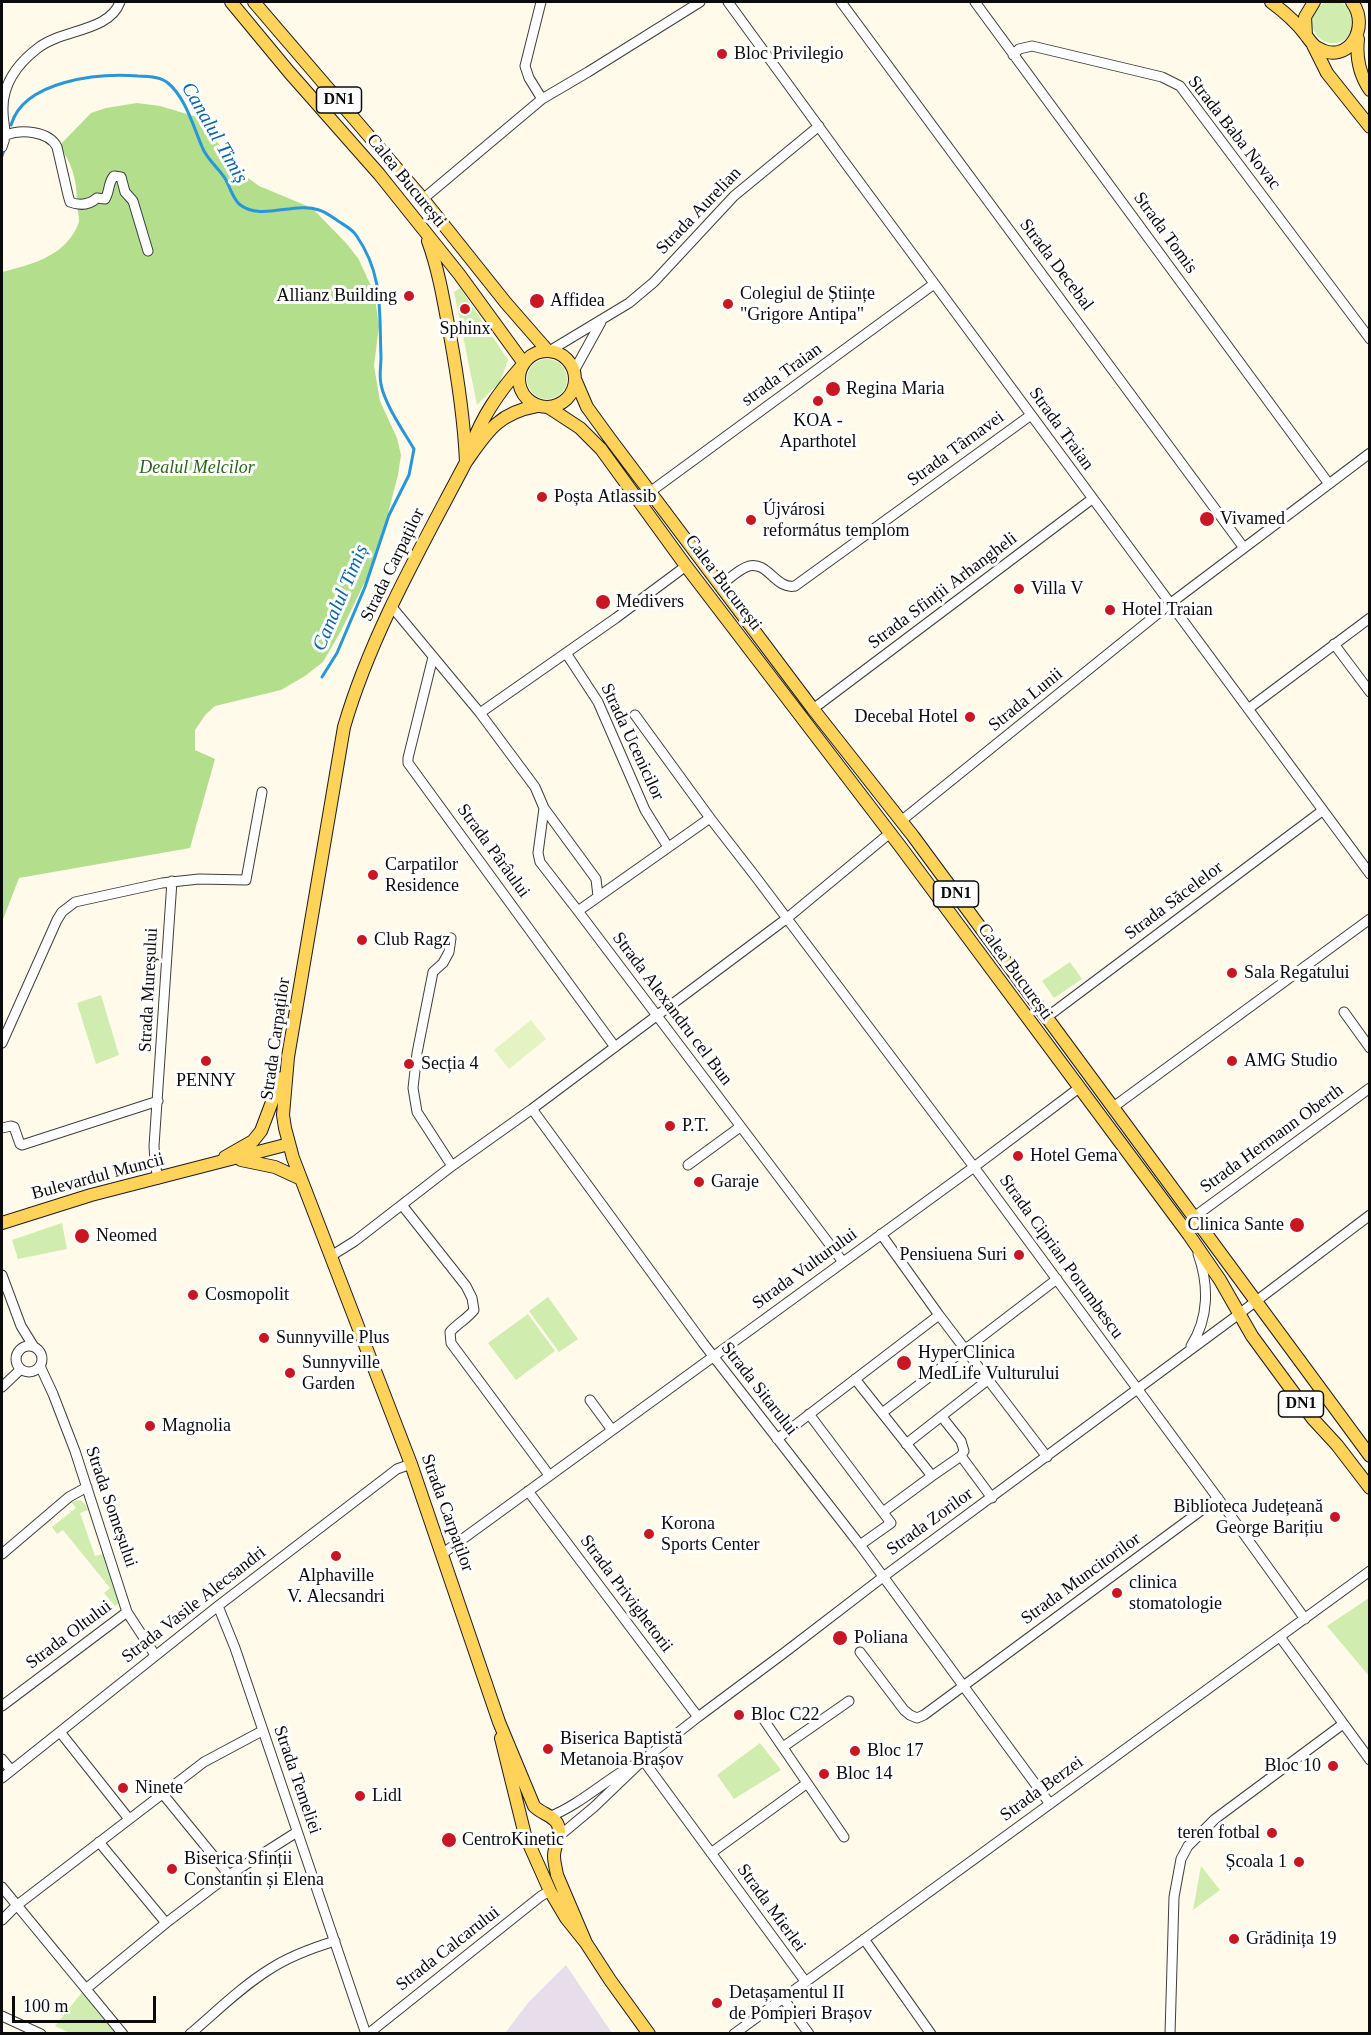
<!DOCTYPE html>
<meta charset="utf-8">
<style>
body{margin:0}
#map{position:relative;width:1371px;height:2035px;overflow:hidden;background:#fffae9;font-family:Georgia,serif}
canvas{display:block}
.frame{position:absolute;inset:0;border:3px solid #0b0b0b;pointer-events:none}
.scale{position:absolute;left:12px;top:1996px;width:144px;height:27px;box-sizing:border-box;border:3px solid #0b0b0b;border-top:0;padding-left:8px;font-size:18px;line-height:21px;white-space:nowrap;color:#0b0b0b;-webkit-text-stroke:4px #fff;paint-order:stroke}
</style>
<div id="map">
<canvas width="1371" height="2035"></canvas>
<div class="frame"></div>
<div class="scale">100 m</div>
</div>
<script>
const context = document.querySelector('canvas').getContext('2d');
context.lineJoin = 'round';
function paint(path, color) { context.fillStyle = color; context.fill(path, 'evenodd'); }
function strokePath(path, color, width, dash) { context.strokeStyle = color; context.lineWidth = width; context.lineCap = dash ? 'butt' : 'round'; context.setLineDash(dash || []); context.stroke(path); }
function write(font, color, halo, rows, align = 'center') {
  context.font = font + ' Georgia,serif'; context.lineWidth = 6; context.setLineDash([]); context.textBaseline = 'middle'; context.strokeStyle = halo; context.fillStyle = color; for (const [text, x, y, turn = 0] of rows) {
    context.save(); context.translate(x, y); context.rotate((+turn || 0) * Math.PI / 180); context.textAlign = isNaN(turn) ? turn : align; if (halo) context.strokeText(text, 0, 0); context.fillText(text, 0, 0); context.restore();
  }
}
const industrial = new Path2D(`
 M566,1965l46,68h-107l23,-30z`);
const green = new Path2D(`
 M1312 22a21 21 0 1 1 42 0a21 21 0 1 1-42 0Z
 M460,288l48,72 -8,22 -23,23 -23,-113z
 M527 379a20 20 0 1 1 40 0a20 20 0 1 1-40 0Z
 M1070,962l12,17 -28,19 -12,-17z
 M101,995l18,60 -23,9 -19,-61z
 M62,1223l5,26 -49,10 -6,-19z
 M548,1297l30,42 -19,13 -30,-41z
 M528,1314l27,37 -39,29 -28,-37z
 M80,1500l6,5 2,5 -8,3 15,43 8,-2 16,49 -4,3 -11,-13 6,-5 -47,-58 -6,4 -5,-7 24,-19 -5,-6z
 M1369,1598v78l-42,-50z
 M760,1743l21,27 -47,29 -17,-24z
 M1201,1866l19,24 -27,20z
 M83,1991l35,42h-48l-15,-7z`);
const forest = new Path2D(`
 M137,103l23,3 37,11 10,10 29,42 23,17 53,22 34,35 12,15 13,28 5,19 3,21 -5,40 6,35 17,37 4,17 -3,20 -22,84 -35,72 -18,31 -18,14 -24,14 -66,16 -9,8 -11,16v20l20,9 -25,89 -171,30 -17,44v-650c28,-7 60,-15 74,-43 1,-2 3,-6 3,-8 0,-6 -2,-13 -2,-19 0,-21 -5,-40 -18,-56l32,-33 15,-5z`);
const pitch = new Path2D(`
 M531,1020l15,19 -37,30 -15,-19z`);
const stream = new Path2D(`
 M11,125c13,-45 88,-52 127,-49 9,0 23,1 30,7 19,16 26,47 36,68 6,11 16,19 22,29 4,8 7,18 13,24 22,18 55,-3 80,6 7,2 13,7 19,11 6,4 14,8 18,14 28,40 23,76 25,122 0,9 -2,19 0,27 3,19 23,48 33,65l-5,26 -20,40 -24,72 -28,66 -15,24
 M2,156l3,-9`);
const minor = new Path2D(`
 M541,2l-16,64 4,12 13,21
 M728,2l118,162 524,710
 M841,2l403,546
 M975,2l354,482
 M1013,55l6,-6 13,-3 130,31 18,9 190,253
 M6,135c15,-6 43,-4 51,12l11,48 2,7c10,4 19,3 27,-4l8,1c5,-8 3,-17 9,-23l7,1 4,15 8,9 15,50
 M2,147c6,-13 1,-23 1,-36 -1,-27 14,-47 35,-63 24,-19 71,-16 82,-46
 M423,199l119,-100 46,-27 112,-70
 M551,350l78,-47 25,-21 80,-86 85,-70
 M574,371l27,-49
 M650,492l284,-208
 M721,585c8,-6 18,-16 28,-19 19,-5 27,24 46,20l236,-171
 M392,607l88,106 55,74 9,21 52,71 2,17
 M1334,644l36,48
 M566,653l32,49 47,108 23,37
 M433,657l-25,101v5l207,284
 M813,709l279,-210
 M1248,709l122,-91
 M480,713l136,-95 70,-52
 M635,715l75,103 45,58 219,291 254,345 77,107
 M544,808l-6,45 2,9 38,49 265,351
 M901,821l270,-218 199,-150
 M578,911l132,-93
 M451,938l-2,14 -6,11 -10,9 -16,81 -4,35 4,24 35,54
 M1344,1012l26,36
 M1047,1017l275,-206
 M2,1043l55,-123 5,-8 13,-10 87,-19 37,-4 47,1 16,-88
 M1112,1108l258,-189
 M532,1109l171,234 157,202 190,259
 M2,1128l9,-2 3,1 6,17 2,1 136,-44
 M688,1165l52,-38
 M158,1179l-3,-16 -1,-17 18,-265
 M402,1205l64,81 6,12 2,12c-7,9 -16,13 -24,22l1,11 98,132
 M1194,1217l176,-129
 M881,1234l58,81 108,142
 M331,1256l24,-15 97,-75 80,-57 254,-190 104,-86
 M2,1275l19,51 13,21
 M1191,1346c18,-28 18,-61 7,-92
 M16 1359a13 13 0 1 1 26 0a13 13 0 1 1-26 0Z
 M40,1366l13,28 22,57 52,161 28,43
 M855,1379l77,97 29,-20 3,-5 -3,-10 -19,-24
 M2,1387l19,-18
 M590,1400l22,30
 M882,1413l175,-134
 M809,1414l82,109 -31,22
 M777,1439l162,-124
 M906,1444l83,-65
 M961,1456l31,42
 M528,1491l170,226
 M883,1512l49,-36
 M2,1554l67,-57 18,-10
 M442,1554l532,-387 105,-79
 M218,1606l17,42 131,386
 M1280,1637l90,123
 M860,1652l44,58 6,5 7,3 7,-3 294,-217
 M2,1706l125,-94
 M764,1720l80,117
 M60,1732l69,87
 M783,1747l66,-46
 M2,1759l9,11
 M643,1760l162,221
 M2,1778l216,-172 179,-137 14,-5
 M162,1793l67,82
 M549,1817c30,-12 54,-35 82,-51
 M558,1837l36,-30 49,-47 55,-43 86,-64 99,-76 356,-263 131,-99
 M99,1842l67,81
 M711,1853l95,-69
 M2,1887l121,147
 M2,1920l14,-14 188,-144 58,-31
 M864,1939l67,95
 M87,1988l79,-65 63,-48 68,-43
 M783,1998l26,36
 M2,2016l39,18
 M190,2034c26,-22 51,-47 80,-65 20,-13 42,-21 65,-28
 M368,2034l173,-138 9,-5
 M734,2034l636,-463
 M1170,2034l4,-137 7,-38 7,-13 27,-27 128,-95`);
const major = new Path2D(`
 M231,2l58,70 90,102 80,100 64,88
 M254,2l169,197 83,104 41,47
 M1271,2c12,9 25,20 34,32 4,5 7,11 13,14 30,18 53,-21 34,-46
 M1306,35l-1,-18 9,-15
 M1358,39c-2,18 1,35 12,51
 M1313,45l14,28 43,54
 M428,241c11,30 16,62 22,94 8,44 14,82 16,127
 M519 379a28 28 0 1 1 56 0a28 28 0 1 1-56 0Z
 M575,379l12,28 21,29 205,273 100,127 457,620
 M537,406c-39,7 -50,26 -71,56 -45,86 -95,172 -122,265l-56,330 -5,58 2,13 8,30 118,306 88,258 35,84c6,7 18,9 23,17 6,10 -3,22 -3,33 0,6 2,13 3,19l29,68
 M548,407l32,21 21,21 85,117 214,280 289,389 31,45 32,56 61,83 24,26 33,43
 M471,447c11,-31 28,-55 49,-79
 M225,1157l28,-16 8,-10 20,-53
 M241,1160l34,7 26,12
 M2,1223l89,-28 198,-51
 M501,1738l24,97 25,56 16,27 20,25 24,37 39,54`);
const markers = [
 [722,54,6,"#c81622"],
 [409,296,6,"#c81622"],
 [537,301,8,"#c81622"],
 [728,304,6,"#c81622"],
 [465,309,6,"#c81622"],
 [833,389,8,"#c81622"],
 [818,401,6,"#c81622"],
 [542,497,6,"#c81622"],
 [1207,519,8,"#c81622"],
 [751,520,6,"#c81622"],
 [1019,589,6,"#c81622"],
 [603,602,8,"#c81622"],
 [1110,610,6,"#c81622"],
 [970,717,6,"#c81622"],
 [373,875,6,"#c81622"],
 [362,940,6,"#c81622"],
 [1232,973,6,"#c81622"],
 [206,1061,6,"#c81622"],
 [1232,1061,6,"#c81622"],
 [409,1064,6,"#c81622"],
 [670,1126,6,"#c81622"],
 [1018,1156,6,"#c81622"],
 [699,1182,6,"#c81622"],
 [1297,1225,8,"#c81622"],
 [82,1236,8,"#c81622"],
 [1019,1255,6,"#c81622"],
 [193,1295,6,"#c81622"],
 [264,1338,6,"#c81622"],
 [904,1363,8,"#c81622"],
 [290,1373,6,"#c81622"],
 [150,1426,6,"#c81622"],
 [1335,1517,6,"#c81622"],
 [649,1534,6,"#c81622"],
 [336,1556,6,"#c81622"],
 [1117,1593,6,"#c81622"],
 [840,1638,8,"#c81622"],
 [739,1715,6,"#c81622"],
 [548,1749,6,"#c81622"],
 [855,1751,6,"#c81622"],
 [1333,1766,6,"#c81622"],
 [824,1774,6,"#c81622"],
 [123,1788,6,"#c81622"],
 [360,1796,6,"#c81622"],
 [1272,1833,6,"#c81622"],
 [449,1840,8,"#c81622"],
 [1299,1862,6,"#c81622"],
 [172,1869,6,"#c81622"],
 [1234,1939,6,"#c81622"],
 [717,2003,6,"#c81622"]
];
const shields = [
 [339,100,45],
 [956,894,45],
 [1301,1404,45]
];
const shieldNames = [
 ["DN1",339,100],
 ["DN1",956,894],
 ["DN1",1301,1404]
];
const poiNames = [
 ["Bloc Privilegio",734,54],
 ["Colegiul de Științe",740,294],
 ["\"Grigore Antipa\"",740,315],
 ["Allianz Building",397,296,"right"],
 ["Affidea",550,301],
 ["Sphinx",465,329,"center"],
 ["Regina Maria",846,389],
 ["KOA -",818,421,"center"],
 ["Aparthotel",818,442,"center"],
 ["Poșta Atlassib",554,497],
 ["Újvárosi",763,510],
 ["református templom",763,531],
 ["Vivamed",1220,519],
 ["Villa V",1031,589],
 ["Medivers",616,602],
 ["Hotel Traian",1122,610],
 ["Decebal Hotel",958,717,"right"],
 ["Carpatilor",385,865],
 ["Residence",385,886],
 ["Club Ragz",374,940],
 ["Sala Regatului",1244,973],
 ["AMG Studio",1244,1061],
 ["Secția 4",421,1064],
 ["PENNY",206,1081,"center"],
 ["P.T.",682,1126],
 ["Hotel Gema",1030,1156],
 ["Garaje",711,1182],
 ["Clinica Sante",1284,1225,"right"],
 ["Neomed",96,1236],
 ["Pensiuena Suri",1007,1255,"right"],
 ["Cosmopolit",205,1295],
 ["Sunnyville Plus",276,1338],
 ["HyperClinica",918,1353],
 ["MedLife Vulturului",918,1374],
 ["Sunnyville",302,1363],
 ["Garden",302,1384],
 ["Magnolia",162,1426],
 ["Biblioteca Județeană",1323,1507,"right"],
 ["George Barițiu",1323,1528,"right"],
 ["Korona",661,1524],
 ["Sports Center",661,1545],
 ["Alphaville",336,1576,"center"],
 ["V. Alecsandri",336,1597,"center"],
 ["clinica",1129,1583],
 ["stomatologie",1129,1604],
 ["Poliana",854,1638],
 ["Bloc C22",751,1715],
 ["Biserica Baptistă",560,1739],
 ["Metanoia Brașov",560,1760],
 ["Bloc 17",867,1751],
 ["Bloc 10",1321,1766,"right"],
 ["Bloc 14",836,1774],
 ["Ninete",135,1788],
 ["Lidl",372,1796],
 ["teren fotbal",1260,1833,"right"],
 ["CentroKinetic",462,1840],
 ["Biserica Sfinții",184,1859],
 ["Constantin și Elena",184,1880],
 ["Școala 1",1287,1862,"right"],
 ["Grădinița 19",1246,1939],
 ["Detașamentul II",729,1993],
 ["de Pompieri Brașov",729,2014]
];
const streetNames = [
 ["Strada Baba Novac",1234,133,52],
 ["Calea București",406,181,51],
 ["Strada Aurelian",699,211,-46],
 ["Strada Tomis",1165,233,54],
 ["Strada Decebal",1056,265,53],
 ["strada Traian",782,375,-36],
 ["Strada Traian",1061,429,54],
 ["Strada Târnavei",956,449,-36],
 ["Strada Carpaților",393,565,-64],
 ["Calea București",723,583,53],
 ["Strada Sfinții Arhangheli",943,591,-37],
 ["Strada Lunii",1026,700,-39],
 ["Strada Ucenicilor",632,742,65],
 ["Strada Pârâului",493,851,54],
 ["Strada Săcelelor",1174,901,-37],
 ["Calea București",1015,972,54],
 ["Strada Mureșului",149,990,-87],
 ["Strada Alexandru cel Bun",672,1009,53],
 ["Strada Carpaților",276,1039,-82],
 ["Strada Hermann Oberth",1272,1139,-36],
 ["Bulevardul Muncii",98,1177,-15],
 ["Strada Ciprian Porumbescu",1061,1257,54],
 ["Strada Vulturului",805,1269,-36],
 ["Strada Sitarului",759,1389,52],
 ["Strada Someșului",111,1507,71],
 ["Strada Carpaților",447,1513,70],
 ["Strada Zorilor",930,1522,-36],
 ["Strada Muncitorilor",1081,1579,-36],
 ["Strada Privighetorii",626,1594,53],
 ["Strada Vasile Alecsandri",194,1605,-38],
 ["Strada Oltului",69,1635,-37],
 ["Strada Temeliei",297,1780,71],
 ["Strada Berzei",1042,1789,-36],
 ["Strada Mierlei",771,1908,54],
 ["Strada Calcarului",448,1949,-38]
];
const parkNames = [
 ["Dealul Melcilor",197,468]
];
const waterNames = [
 ["Canalul Timiș",214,133,60],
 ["Canalul Timiș",341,598,-67]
];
paint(industrial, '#e9ddeb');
paint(green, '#d0edaf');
paint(forest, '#b3df8c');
paint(pitch, '#e3f3c1');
strokePath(stream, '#2796db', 3);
strokePath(minor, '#3e3e3e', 11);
strokePath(major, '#1c1c1c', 14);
strokePath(minor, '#fff', 9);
strokePath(major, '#ffd359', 12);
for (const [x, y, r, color] of markers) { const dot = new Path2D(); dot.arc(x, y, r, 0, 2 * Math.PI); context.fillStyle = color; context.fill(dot); strokePath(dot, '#fff', 2); }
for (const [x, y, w] of shields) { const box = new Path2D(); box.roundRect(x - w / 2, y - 13, w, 26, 4.5); context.fillStyle = '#fff'; context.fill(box); strokePath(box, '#0b0b0b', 1.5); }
write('bold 16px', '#0b0b0b', null, shieldNames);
write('18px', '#0b0b0b', '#fff', poiNames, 'left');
write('18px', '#0b0b0b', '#fff', streetNames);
write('italic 18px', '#286816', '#fff', parkNames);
write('italic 20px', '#0965a8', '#fff', waterNames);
</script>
